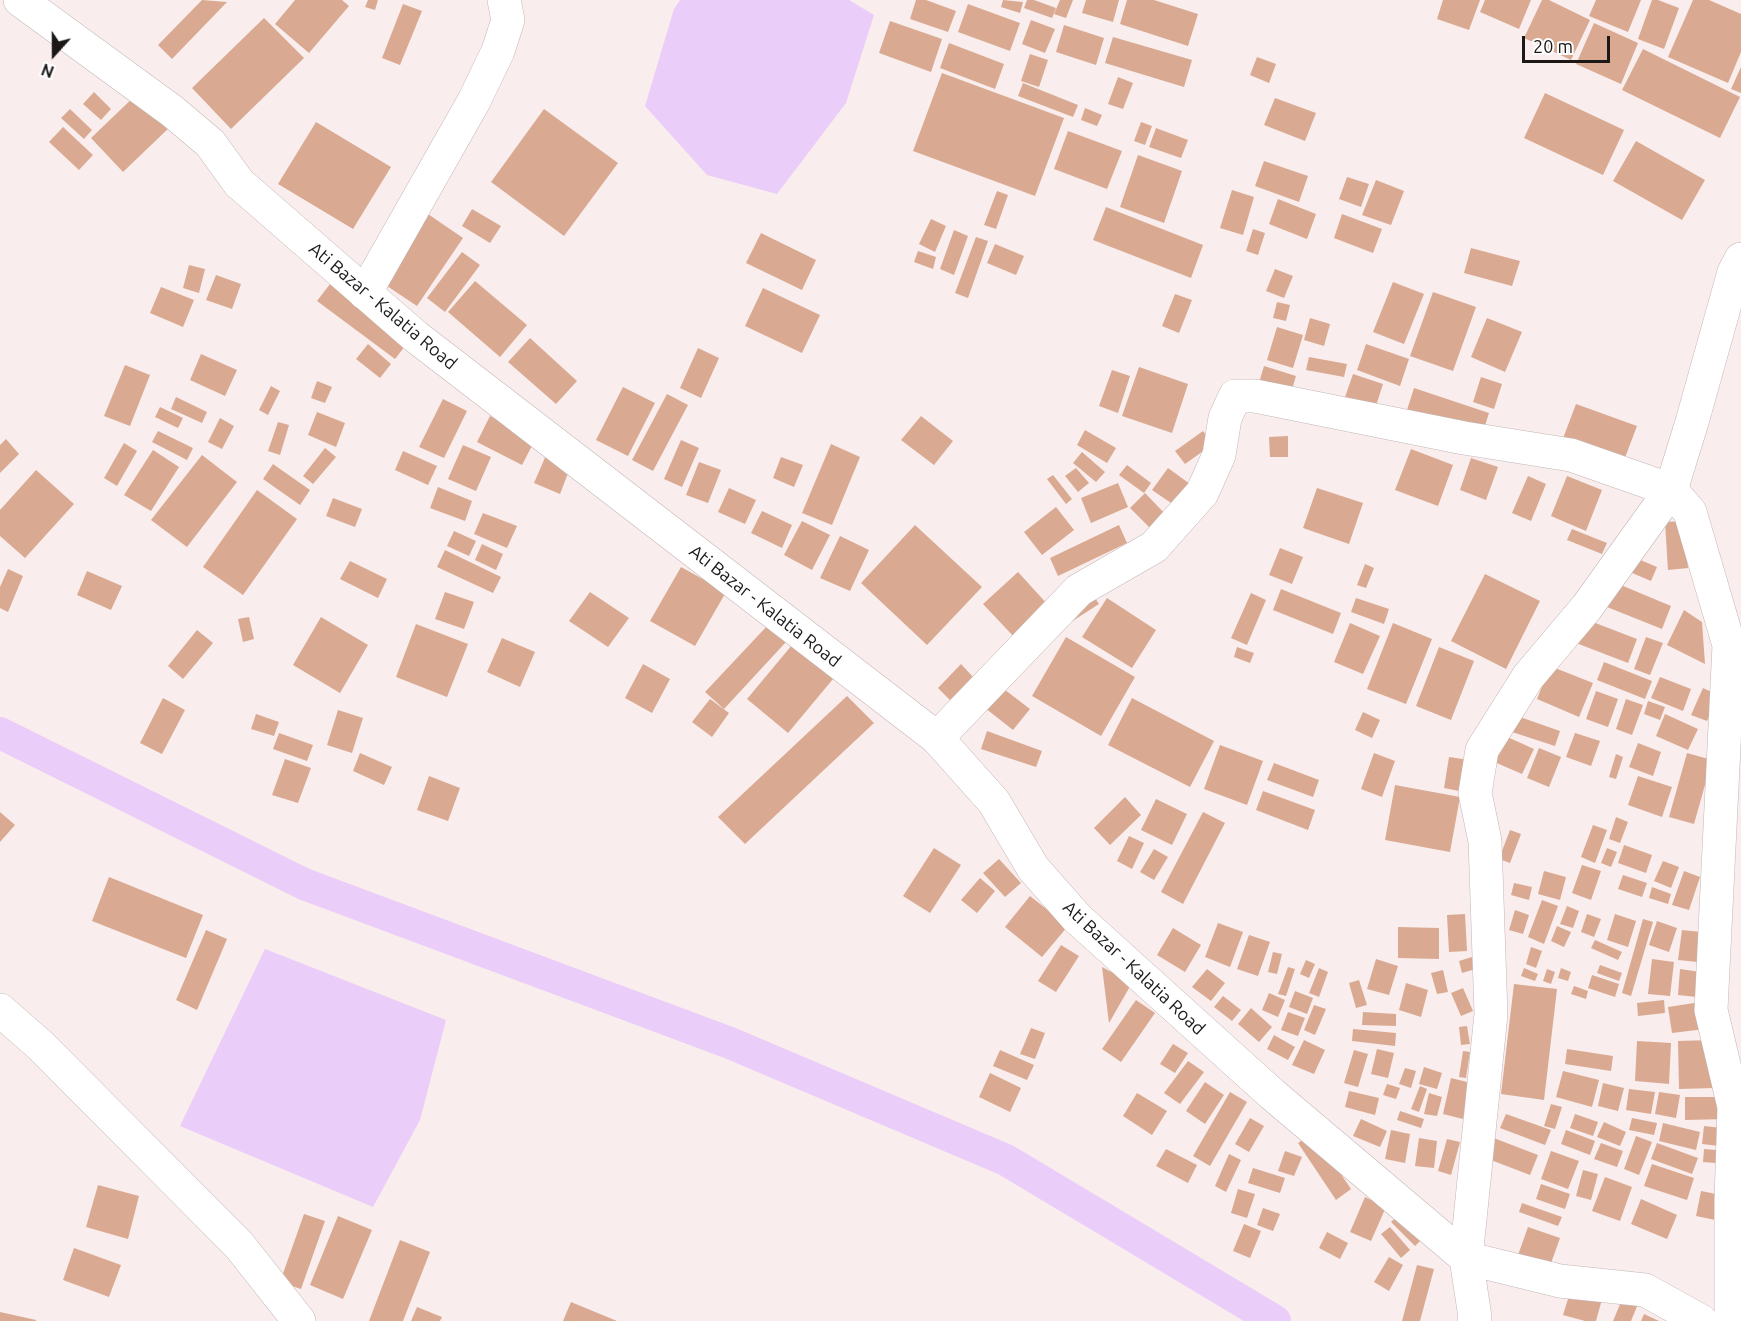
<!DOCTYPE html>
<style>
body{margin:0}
#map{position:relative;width:1741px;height:1321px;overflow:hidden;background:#faeded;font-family:Ubuntu,sans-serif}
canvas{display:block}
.north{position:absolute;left:24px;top:24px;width:60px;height:60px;-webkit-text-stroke:4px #fefefe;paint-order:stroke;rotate:201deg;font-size:16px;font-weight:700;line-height:24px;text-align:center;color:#1c1818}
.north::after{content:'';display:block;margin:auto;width:21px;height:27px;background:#1c1818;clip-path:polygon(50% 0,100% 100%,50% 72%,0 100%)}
.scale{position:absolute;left:1522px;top:36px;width:88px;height:27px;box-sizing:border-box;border:3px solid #1c1818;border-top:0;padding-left:8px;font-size:18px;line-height:21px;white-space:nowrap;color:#1c1818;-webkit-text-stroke:4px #fefefe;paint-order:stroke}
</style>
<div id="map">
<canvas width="1741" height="1321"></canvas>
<div class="north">N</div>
<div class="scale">20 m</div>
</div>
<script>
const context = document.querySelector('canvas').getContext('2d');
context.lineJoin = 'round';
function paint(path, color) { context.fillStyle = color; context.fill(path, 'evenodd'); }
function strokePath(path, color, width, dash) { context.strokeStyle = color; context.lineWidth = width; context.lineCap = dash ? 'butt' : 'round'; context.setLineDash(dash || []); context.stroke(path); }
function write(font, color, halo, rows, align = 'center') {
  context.font = font + ' Ubuntu,sans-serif'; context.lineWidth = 4.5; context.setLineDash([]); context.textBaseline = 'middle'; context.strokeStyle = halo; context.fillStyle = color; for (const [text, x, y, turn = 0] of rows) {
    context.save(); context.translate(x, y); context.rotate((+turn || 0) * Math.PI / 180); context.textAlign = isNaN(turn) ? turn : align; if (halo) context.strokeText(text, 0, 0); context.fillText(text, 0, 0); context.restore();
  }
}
const water = new Path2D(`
 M680,0h169l25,15 -28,88 -69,91 -70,-19 -62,-69 29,-97z
 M265,949l181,71 -26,100 -47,87 -193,-81z`);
const canal = new Path2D(`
 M0,733l304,151 426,159 276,117 269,161`);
const building = new Path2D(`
 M202,0l25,2 -55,57 -14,-14z
 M295,0h47l7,6 -40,47 -34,-29z
 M368,0h10l-3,10 -10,-3z
 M916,0h10l30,11 -8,21 -38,-13z
 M1003,0l20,2 -3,11 -19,-6z
 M1027,0h7l22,8 -4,10 -28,-10z
 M1060,0h13l-7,18 -12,-4z
 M1086,0h33l-6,22 -31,-9z
 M1127,0h27l44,14 -10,32 -68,-22z
 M1443,0h37l-11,30 -32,-11z
 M1485,0h46l-12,29 -39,-17z
 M1542,0h7l41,20 -19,40 -47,-22z
 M1596,0h45l-13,32 -39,-16z
 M1652,0h6l21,8 -15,41 -26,-10z
 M1693,0h16l32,14v38l-13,31 -60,-26z
 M403,4l19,7 -22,54 -18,-7z
 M968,4l52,19 -10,28 -52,-19z
 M264,18l40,40 -73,71 -39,-41z
 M1031,20l24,9 -10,24 -23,-9z
 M890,21l52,18 -11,33 -52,-19z
 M1594,23l44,20 -17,41 -45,-20z
 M1064,25l40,13 -8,27 -40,-13z
 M1113,37l79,23 -8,27 -79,-24z
 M949,43l55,21 -9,25 -55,-21z
 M1643,49l97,48 -20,41 -98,-48z
 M1030,54l18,6 -9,27 -18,-6z
 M1257,57l19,7 -7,19 -19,-8z
 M1741,67v26l-10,-4z
 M942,73l122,45 -29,78 -122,-45z
 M1118,77l15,6 -10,26 -15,-5z
 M1023,83l55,22 -5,12 -55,-21z
 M94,92l17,17 -10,11 -18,-16z
 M139,92l32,34 -48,46 -32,-34z
 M1545,93l79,37 -21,45 -79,-37z
 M1275,98l41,15 -11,28 -41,-16z
 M1085,108l17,7 -5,11 -16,-6z
 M70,109l22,21 -8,9 -23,-21z
 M544,109l74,54 -54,73 -73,-54z
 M316,122l75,45 -38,62 -75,-45z
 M1141,122l11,4 -7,19 -11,-4z
 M63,127l30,28 -14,15 -30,-28z
 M1156,128l32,12 -7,18 -32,-11z
 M1068,131l54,20 -15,38 -53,-20z
 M1636,141l69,39 -23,40 -69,-39z
 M1138,155l44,16 -18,52 -44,-16z
 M1264,161l44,15 -9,26 -44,-16z
 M1347,177l22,7 -8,23 -22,-8z
 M1376,180l28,11 -13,34 -29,-10z
 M1232,190l22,7 -11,38 -23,-7z
 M997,191l11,4 -12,34 -12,-4z
 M1278,199l38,15 -9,25 -38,-15z
 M1106,207l97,38 -12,33 -98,-38z
 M472,209l29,17 -11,17 -28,-17z
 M428,214l35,24 -46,68 -36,-24z
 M1342,214l40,15 -9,24 -39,-15z
 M931,219l15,7 -11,26 -16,-8z
 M1253,229l12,4 -7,22 -12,-4z
 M954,230l14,6 -14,39 -14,-6z
 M761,233l55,27 -14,30 -56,-27z
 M976,237l12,4 -20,57 -13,-5z
 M995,244l29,12 -8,19 -29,-12z
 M1471,248l49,13 -8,25 -48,-13z
 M918,251l18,6 -3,12 -19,-7z
 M462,252l18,13 -35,47 -18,-14z
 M189,265l16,4 -6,24 -16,-5z
 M1275,269l18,7 -9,22 -18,-7z
 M216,275l25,9 -9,25 -26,-9z
 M475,281l52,44 -27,32 -52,-45z
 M1393,282l31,12 -20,50 -31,-12z
 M330,284l79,57 -14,18 -78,-58z
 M161,287l33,13 -11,27 -33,-14z
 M763,288l57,27 -18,38 -57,-27z
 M1433,292l43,15 -23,64 -43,-15z
 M1175,294l17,6 -13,33 -17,-7z
 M1277,302l13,3 -4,16 -13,-3z
 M1310,318l20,6 -6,22 -20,-6z
 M1487,318l35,14 -17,40 -34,-15z
 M1277,327l26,8 -10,33 -26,-8z
 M530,338l47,43 -21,23 -48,-42z
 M368,344l23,20 -11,14 -24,-19z
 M1366,344l43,15 -9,27 -43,-16z
 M698,348l21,10 -18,40 -21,-10z
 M201,354l36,16 -12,26 -35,-16z
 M1309,357l38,7 -3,13 -38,-7z
 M125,365l25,10 -20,51 -26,-10z
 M1264,366l32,10 -6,20 -32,-10z
 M1139,367l49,17 -16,49 -50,-17z
 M1112,370l18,6 -12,37 -19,-7z
 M1353,374l30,10 -10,31 -31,-9z
 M1481,377l21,7 -8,25 -21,-7z
 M317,381l15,6 -7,16 -14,-5z
 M271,386l9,5 -12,24 -9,-5z
 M623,387l32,16 -27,53 -32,-16z
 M1414,388l75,25 -7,22 -75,-25z
 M667,394l21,11 -35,66 -21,-11z
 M176,397l31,15 -5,11 -31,-14z
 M443,399l24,12 -23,47 -25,-11z
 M1576,404l61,22 -14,37 -61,-22z
 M160,407l23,11 -5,10 -23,-11z
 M317,412l28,11 -9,24 -28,-12z
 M490,416l45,24 -13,25 -45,-23z
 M921,416l32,25 -19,24 -33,-25z
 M220,418l14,8 -12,23 -14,-7z
 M278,422l11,3 -9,30 -12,-4z
 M1085,430l31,18 -9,15 -30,-18z
 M158,431l35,17 -6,12 -35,-18z
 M1203,431l10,13 -28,20 -10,-13z
 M1288,436v21h-18l-1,-20z
 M6,439l13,15 -19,19v-28z
 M681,440l18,8 -17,39 -18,-8z
 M124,443l13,8 -20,35 -13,-8z
 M831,444l29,13 -28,68 -30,-12z
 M463,445l28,12 -15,34 -28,-12z
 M325,448l11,9 -23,27 -10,-8z
 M1411,449l42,16 -15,41 -43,-16z
 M153,450l26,17 -28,44 -27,-16z
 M403,451l34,15 -9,19 -33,-15z
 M1082,452l23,20 -9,10 -23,-19z
 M547,453l25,10 -12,31 -26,-11z
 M202,455l35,27 -50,65 -36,-27z
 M781,457l22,8 -9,22 -21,-9z
 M1471,458l27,9 -12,33 -26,-10z
 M699,462l22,8 -13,33 -22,-8z
 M273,464l37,26 -10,15 -37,-26z
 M1127,465l24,18 -7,10 -25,-18z
 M1076,468l13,15 -11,9 -13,-16z
 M1168,468l22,16 -16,21 -22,-15z
 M36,470l38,34 -49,54 -25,-22v-26z
 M1053,475l19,24 -6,5 -19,-25z
 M1528,476l18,8 -15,37 -19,-8z
 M1567,476l35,14 -16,41 -35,-15z
 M1118,483l10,24 -37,16 -10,-25z
 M438,487l34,14 -7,20 -35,-13z
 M729,488l27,12 -11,24 -27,-12z
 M1317,488l46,15 -14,41 -46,-16z
 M257,490l40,29 -54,76 -40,-28z
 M1145,493l24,25 -15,14 -24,-24z
 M333,498l29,11 -7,18 -29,-11z
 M1056,507l18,23 -32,25 -18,-23z
 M762,511l30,14 -10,23 -31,-15z
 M483,513l34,13 -10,22 -33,-14z
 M802,521l28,14 -18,35 -28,-15z
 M1685,521l3,47 -20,2 -3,-48z
 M915,525l67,62 -55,58 -66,-62z
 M1119,525l8,18 -69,33 -8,-18z
 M1572,529l35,14 -5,11 -35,-14z
 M454,531l22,10 -7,15 -22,-10z
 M840,536l29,14 -19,41 -30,-13z
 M482,544l21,10 -7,16 -21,-10z
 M1280,548l23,9 -11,27 -23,-9z
 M445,550l56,27 -8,16 -56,-26z
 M1631,556l26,11 -6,14 -26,-11z
 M350,561l37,18 -9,19 -38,-19z
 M1365,564l9,4 -8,20 -9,-3z
 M681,567l45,25 -31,54 -45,-25z
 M8,569l15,7 -15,36 -8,-4v-21z
 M87,571l35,15 -11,24 -34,-15z
 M1018,572l31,34 -34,32 -32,-34z
 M1485,574l55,27 -34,68 -55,-28z
 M1616,583l55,23 -9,23 -55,-22z
 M1281,589l60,24 -8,21 -60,-24z
 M445,592l29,10 -10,27 -29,-10z
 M590,592l39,26 -21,29 -39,-26z
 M1091,592l8,12 -28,18 -8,-12z
 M1251,593l15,7 -19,45 -16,-7z
 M1107,598l49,32 -24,38 -50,-31z
 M1356,598l33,11 -5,15 -33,-12z
 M1684,610l18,12 3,42 -38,-19z
 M249,617l5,22 -11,3 -5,-23z
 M321,617l47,28 -28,48 -47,-28z
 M1585,619l52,20 -9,24 -52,-20z
 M1350,623l30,13 -17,38 -29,-12z
 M1393,623l39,16 -26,65 -39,-15z
 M416,624l52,20 -21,53 -51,-20z
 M768,625l18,17 -62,67 -19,-17z
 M197,630l16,13 -30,36 -15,-13z
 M1066,637l69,40 -34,59 -69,-40z
 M1646,637l17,6 -13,32 -16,-6z
 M502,638l33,14 -15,35 -33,-15z
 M792,645l41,34 -45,54 -41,-34z
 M1237,647l17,6 -4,10 -16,-6z
 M1439,647l35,14 -23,59 -35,-14z
 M1604,662l48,19 -7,18 -48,-19z
 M643,664l27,15 -18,34 -27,-15z
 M961,664l12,13 -23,23 -12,-12z
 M1550,666l43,17 -14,34 -42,-18z
 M1660,677l31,12 -8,22 -32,-13z
 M996,683l34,26 -17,21 -33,-26z
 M1703,688l15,7 -11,26 -16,-6z
 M1596,691l22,8 -10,28 -22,-8z
 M847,696l27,27 -129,121 -27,-27z
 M163,698l22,12 -23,44 -22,-11z
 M1132,698l82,43 -24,46 -82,-42z
 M710,699l19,14 -17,24 -20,-15z
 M1626,699l17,6 -11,30 -16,-6z
 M1648,701l17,6 -5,13 -16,-6z
 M338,710l25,8 -11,35 -25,-8z
 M1363,712l17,8 -8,18 -17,-8z
 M256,714l23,8 -5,14 -23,-7z
 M1665,714l33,15 -10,21 -32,-14z
 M1517,716l43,15 -5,15 -43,-14z
 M987,731l55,20 -6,16 -55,-18z
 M279,733l34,12 -6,16 -34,-12z
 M1575,733l25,8 -9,25 -25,-9z
 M1503,735l31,14 -12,25 -30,-13z
 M1638,743l23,9 -8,24 -24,-9z
 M1220,745l43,16 -16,44 -43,-16z
 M1539,748l22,9 -12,30 -22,-9z
 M360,753l32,14 -8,18 -31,-14z
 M1374,753l21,8 -13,36 -21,-8z
 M1687,753l25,7 -18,64 -25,-7z
 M1616,754l7,3 -7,22 -7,-2z
 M1449,757l20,3 -5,32 -20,-4z
 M285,759l26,9 -13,35 -26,-8z
 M1274,763l45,17 -6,17 -46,-17z
 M429,776l31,12 -12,33 -31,-11z
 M1638,776l34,11 -10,30 -34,-12z
 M1395,785l65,12 -10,55 -65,-12z
 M1263,791l52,19 -7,20 -52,-20z
 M1125,797l16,18 -31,30 -16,-17z
 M1156,799l31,15 -15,31 -31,-15z
 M0,812l15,13 -15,17z
 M1203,812l22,11 -42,81 -22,-12z
 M1616,817l12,5 -8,21 -11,-4z
 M1593,825l14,5 -12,33 -14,-6z
 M1510,830l11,4 -11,29 -11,-4z
 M1129,836l15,7 -12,26 -15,-8z
 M1624,845l28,10 -6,18 -28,-10z
 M934,848l27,17 -31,48 -27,-17z
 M1607,848l10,4 -6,15 -10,-4z
 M1154,849l14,8 -14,23 -14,-8z
 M999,859l22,24 -16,14 -22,-24z
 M1663,861l16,6 -8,21 -17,-7z
 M1582,865l19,6 -10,29 -19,-7z
 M1544,871l22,6 -6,23 -22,-6z
 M1684,871l16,6 -11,33 -17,-5z
 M1623,875l24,8 -5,14 -24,-8z
 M109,877l94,38 -17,43 -94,-37z
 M980,878l15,13 -18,22 -16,-13z
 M1514,883l18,4 -3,13 -18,-5z
 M1652,887l19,7 -3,10 -19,-6z
 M1030,896l38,30 -26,31 -37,-30z
 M1542,900l16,6 -14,38 -16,-7z
 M1567,906l12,5 -6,17 -13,-4z
 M1515,910l14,5 -6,19 -14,-4z
 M1465,914l2,37 -18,1 -2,-37z
 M1587,914l14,5 -7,18 -13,-5z
 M1615,914l21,7 -8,26 -21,-7z
 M1643,919l10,3 -22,74 -9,-3z
 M1657,921l20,7 -8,24 -20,-7z
 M1218,923l25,9 -13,35 -25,-10z
 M1557,926l14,6 -7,15 -13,-6z
 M1398,927l41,1v31l-41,-1z
 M1173,928l28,17 -16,27 -28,-17z
 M206,930l21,9 -30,71 -21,-10z
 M1682,930l19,2 -3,30 -20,-2z
 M1249,935l21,7 -12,34 -21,-7z
 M1595,940l27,12 -4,8 -27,-12z
 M1061,945l18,11 -23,36 -18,-11z
 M1531,947l11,4 -6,17 -10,-4z
 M1273,952l9,2 -5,20 -9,-2z
 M1475,956l4,12 -17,5 -3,-12z
 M1376,959l22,7 -9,29 -22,-6z
 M1652,959l22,3 -4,34 -22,-2z
 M1306,960l9,4 -6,14 -9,-4z
 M1600,965l22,8 -3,8 -22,-8z
 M1102,967l30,16 -23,40z
 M1288,967l7,2 -9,27 -8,-2z
 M1319,968l9,4 -9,25 -10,-4z
 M1524,968l14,6 -3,7 -14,-5z
 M1561,968l10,4 -3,9 -10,-3z
 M1207,969l18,14 -14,18 -19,-14z
 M1547,969l8,3 -4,12 -8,-3z
 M1680,969l20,3 -3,25 -19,-2z
 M1443,970l5,22 -11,2 -6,-21z
 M1592,975l27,9 -4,13 -27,-9z
 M1359,980l8,25 -11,3 -7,-25z
 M1406,983l22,7 -7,27 -22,-7z
 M1514,984l43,5 -13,111 -43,-6z
 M1574,986l14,5 -2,8 -15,-5z
 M1463,988l10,23 -12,5 -10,-23z
 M1295,991l18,7 -6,16 -18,-7z
 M1269,993l16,7 -7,17 -16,-7z
 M1223,996l18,14 -9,11 -18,-14z
 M1136,1000l19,13 -34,49 -19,-13z
 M1664,1000l1,13 -27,3 -1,-13z
 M1701,1002l4,27 -33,4 -4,-26z
 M1314,1005l12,4 -11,26 -11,-5z
 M1251,1008l21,19 -13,15 -21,-18z
 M1288,1012l17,6 -7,18 -17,-6z
 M1363,1012l33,2v12l-34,-1z
 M1467,1026l3,18 -9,1 -2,-18z
 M1031,1028l14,5 -10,26 -15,-5z
 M1353,1029l43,4 -1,13 -43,-5z
 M1274,1035l21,12 -7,13 -21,-11z
 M1304,1040l21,10 -11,24 -22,-9z
 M1713,1040l1,48 -35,1 -1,-48z
 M1637,1041l34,2 -2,41 -34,-3z
 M1173,1044l15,9 -13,20 -15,-9z
 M1377,1049l17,4 -6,25 -17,-4z
 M1567,1049l46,7 -2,15 -46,-7z
 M1000,1050l34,15 -7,15 -34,-14z
 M1354,1050l14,4 -10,33 -14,-4z
 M1463,1051l7,1 -4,26 -7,-1z
 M1188,1061l16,11 -24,32 -16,-11z
 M1424,1067l18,6 -5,16 -18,-5z
 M1405,1068l11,3 -5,17 -12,-4z
 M1563,1071l36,9 -7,27 -36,-10z
 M990,1073l31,15 -11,24 -31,-15z
 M1451,1078l20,5 -8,36 -20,-5z
 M1205,1082l19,13 -19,29 -19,-13z
 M1603,1083l21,5 -6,23 -20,-5z
 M1387,1084l13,4 -4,11 -13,-4z
 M1420,1086l7,3 -8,23 -8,-3z
 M1629,1089l26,3 -4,22 -25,-4z
 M1349,1091l30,7 -4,17 -30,-8z
 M1230,1092l17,10 -37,64 -17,-10z
 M1659,1092l21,3 -4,23 -21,-4z
 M1137,1093l30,18 -15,24 -29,-19z
 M1429,1093l13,4 -5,19 -13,-2z
 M1685,1097h42v22l-42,1z
 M1551,1104l11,3 -7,22 -11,-3z
 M1400,1111l24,8 -3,9 -24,-8z
 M1506,1114l45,16 -6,15 -45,-17z
 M1575,1114l23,8 -5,14 -23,-8z
 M1250,1118l14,8 -15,26 -14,-8z
 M1632,1118l25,5 -3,12 -25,-5z
 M1361,1119l26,12 -7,16 -27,-11z
 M1604,1122l22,10 -6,14 -23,-9z
 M1663,1123l37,9 -4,18 -37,-9z
 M1704,1126l26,3 -2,18 -26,-3z
 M1391,1130l19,4 -5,29 -20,-4z
 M1566,1130l29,11 -5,14 -29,-11z
 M1313,1133l38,56 -15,11 -38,-57z
 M1636,1136l16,6 -13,33 -15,-6z
 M1491,1137l47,18 -8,20 -47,-18z
 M1419,1138l18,3 -3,27 -19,-2z
 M1447,1139l13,3 -9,33 -13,-4z
 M1601,1143l22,8 -6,16 -23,-8z
 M1657,1143l41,15 -6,16 -41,-15z
 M1166,1149l31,16 -9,18 -32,-17z
 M1704,1149l24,2 -1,13 -24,-2z
 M1285,1151l17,6 -8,19 -16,-5z
 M1551,1151l28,10 -11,28 -27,-10z
 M1229,1154l12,6 -15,32 -11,-6z
 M1652,1164l42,14 -7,22 -43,-14z
 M1253,1168l32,10 -5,15 -32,-10z
 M1583,1170l15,4 -7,26 -15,-4z
 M1605,1177l27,10 -12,34 -28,-10z
 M1541,1184l29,10 -5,15 -29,-10z
 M98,1185l41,11 -11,43 -42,-12z
 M1238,1189l17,5 -8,24 -16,-5z
 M1701,1191l25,5 -6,25 -24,-5z
 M1365,1197l21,10 -15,34 -21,-9z
 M1641,1199l36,16 -10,24 -36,-15z
 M1522,1203l40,14 -4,9 -39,-14z
 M1263,1208l17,6 -7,17 -16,-6z
 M1403,1210l24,24 -12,12 -24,-24z
 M304,1214l21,7 -24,68 -21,-7z
 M338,1216l34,14 -29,69 -33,-14z
 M1244,1224l17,7 -11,27 -17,-7z
 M1390,1227l20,23 -9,8 -20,-24z
 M1528,1227l32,11 -10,28 -32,-11z
 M1327,1232l21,11 -8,16 -21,-11z
 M400,1240l30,12 -27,69h-34z
 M74,1248l47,17 -12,32 -46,-17z
 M1389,1257l14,8 -14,26 -15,-9z
 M1417,1265l17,4 -14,52h-18z
 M1573,1283l31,9 -8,29h-11l-22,-6z
 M1623,1297l15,7 -7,17h-18z
 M571,1302l46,19h-54z
 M417,1307l25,10 -2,4h-29z
 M0,1312l36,8v1h-36z
 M1644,1314l15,7h-18z`);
const minor = new Path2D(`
 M365,293l109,-192 24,-50 10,-31 -4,-20
 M937,738l142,-148 75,-43 48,-54 17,-38 6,-37 10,-22h20l209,42 107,17 100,35 19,22 39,133 -18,365 23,97 -3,94v120
 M0,1010l40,35 199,200 60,76
 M1466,1258l94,23 85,9 56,31`);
const major = new Path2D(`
 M20,0l152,111 38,32 29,40 176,153 522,402 57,64 39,66 44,50 195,176 194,164
 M1474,1321l1,-4 -9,-59 25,-244 -6,-173 -10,-48 7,-43 46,-73 59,-70 84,-117 21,-68 42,-150 7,-13`);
const streetNames = [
 ["Ati Bazar - Kalatia Road",383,306,40],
 ["Ati Bazar - Kalatia Road",765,606,38],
 ["Ati Bazar - Kalatia Road",1134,968,43]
];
paint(water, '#eacdf8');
strokePath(canal, '#eacdf8', 32);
paint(building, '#d9aa91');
strokePath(minor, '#c2b6b6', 34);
strokePath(major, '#c2b6b6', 34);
strokePath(minor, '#fff', 33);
strokePath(major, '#fff', 33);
write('18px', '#1c1818', '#fefefe', streetNames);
</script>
